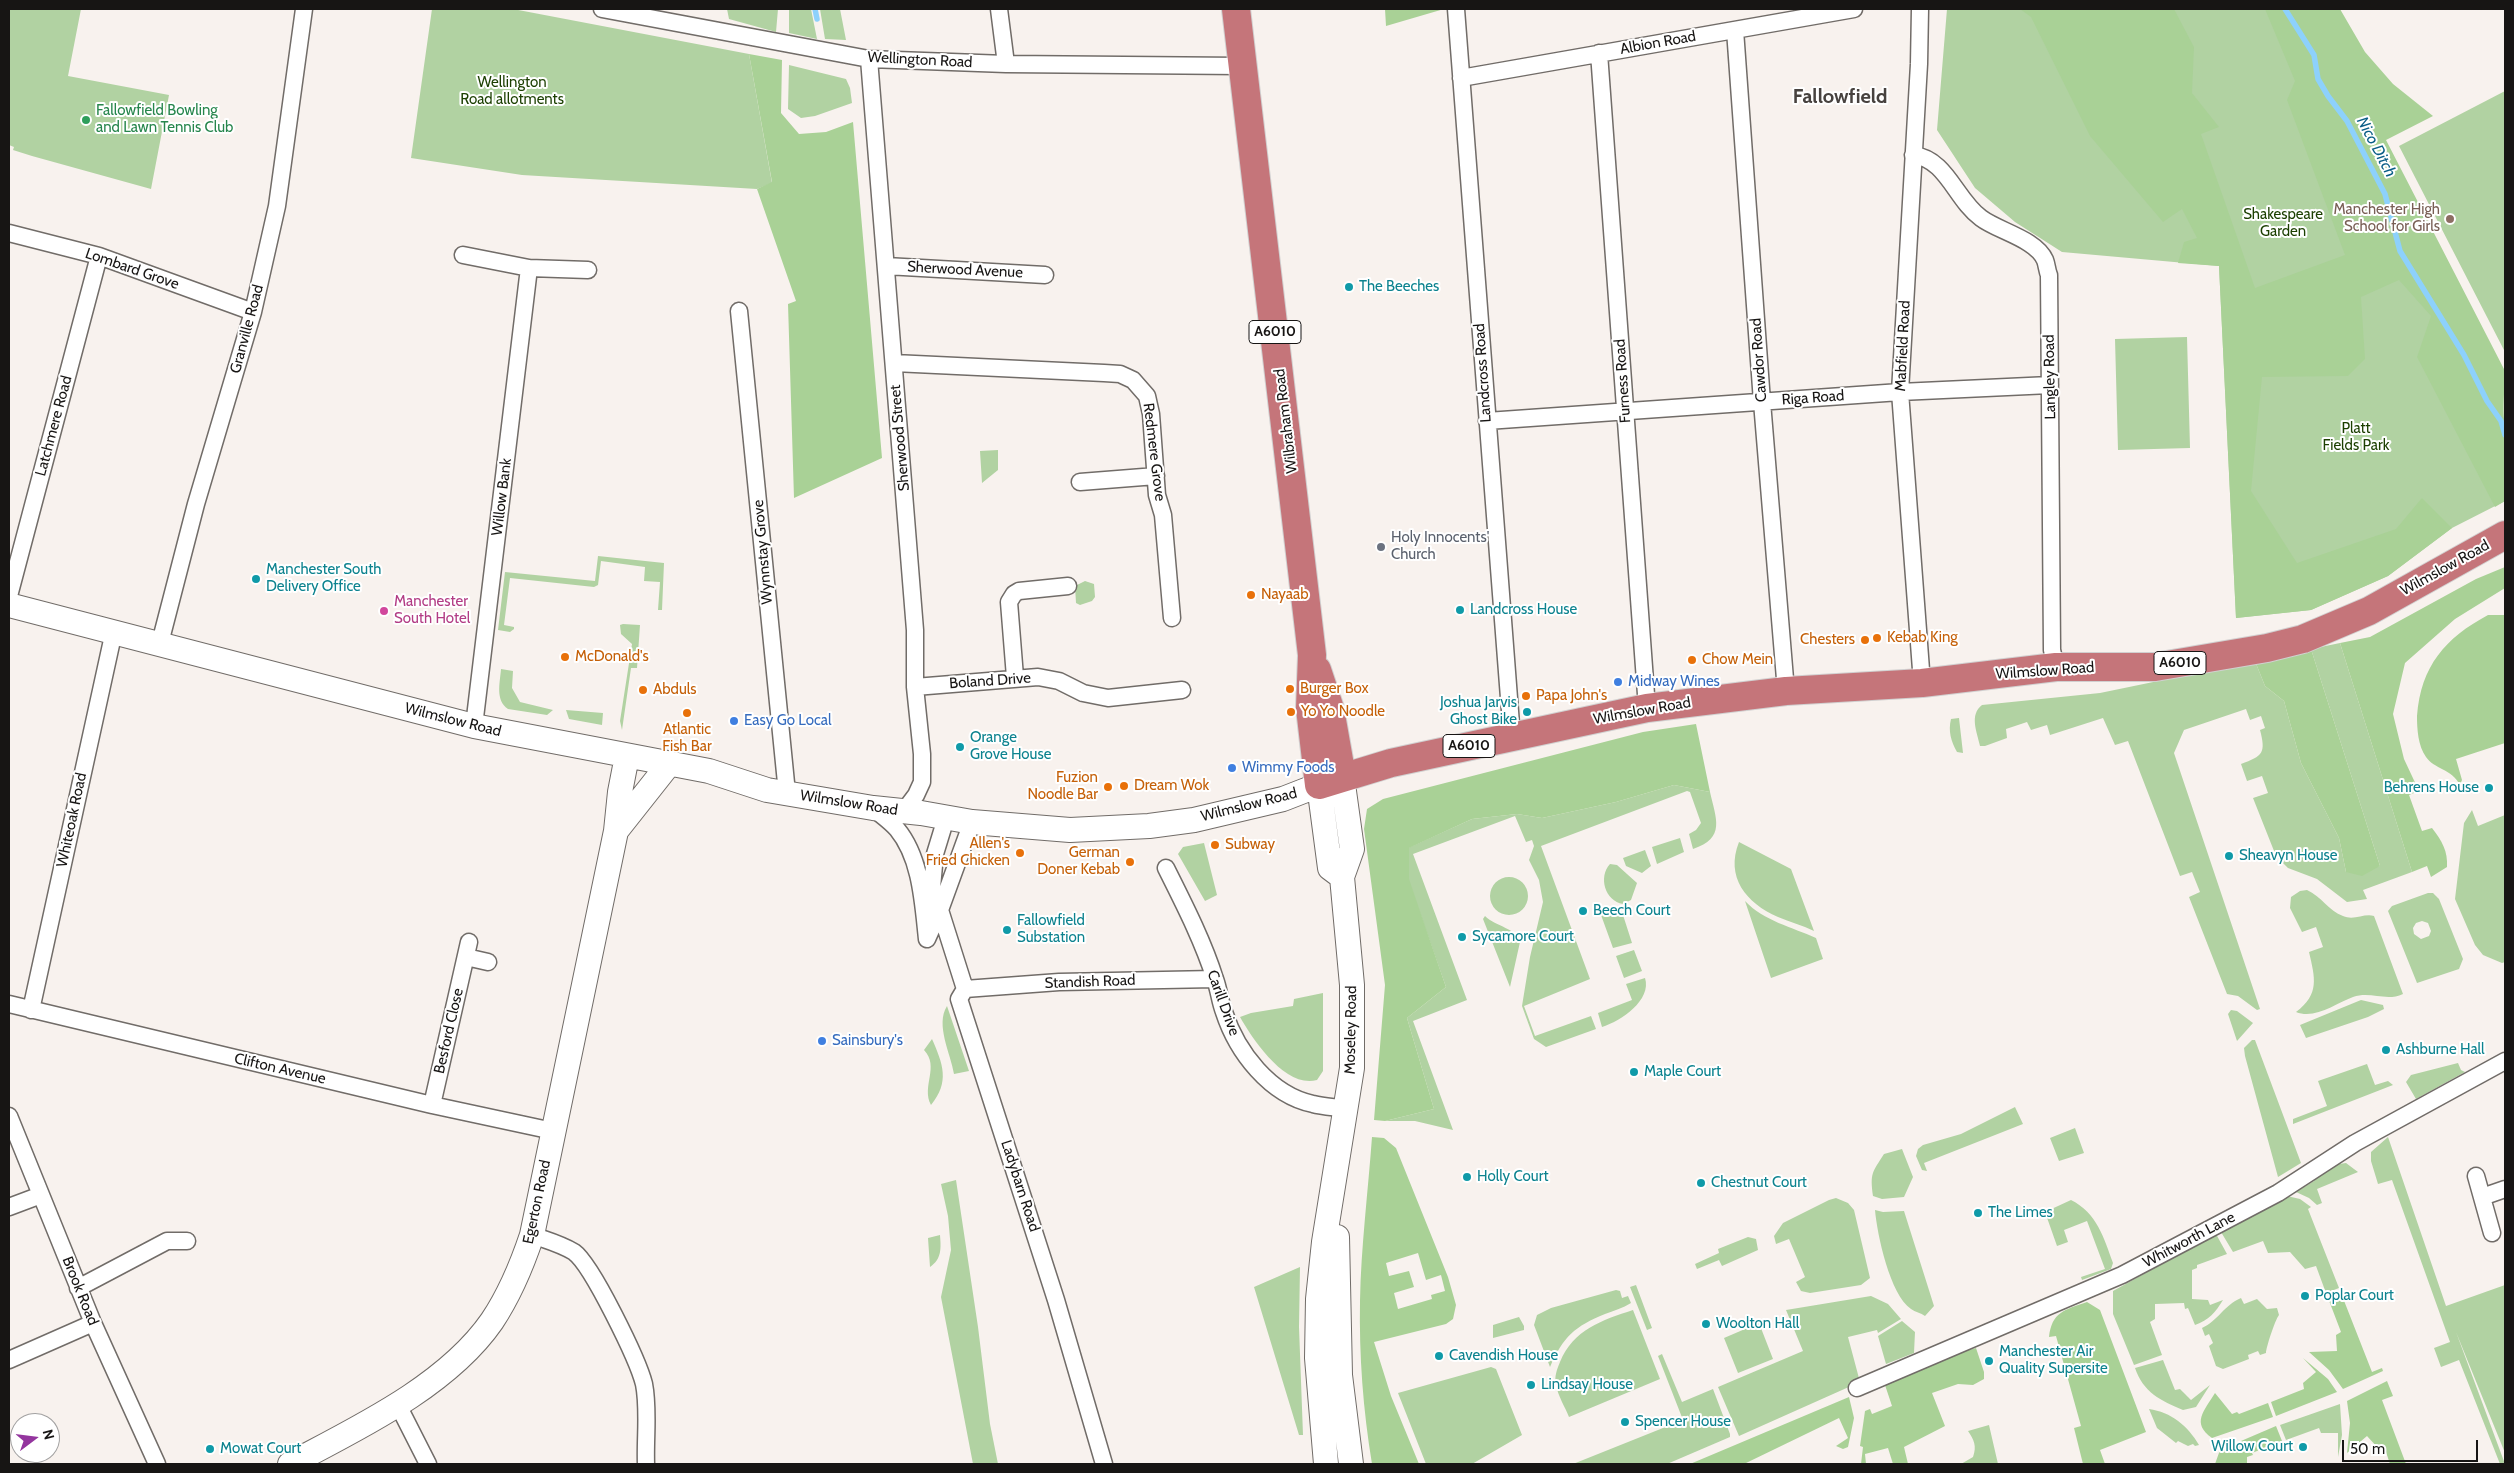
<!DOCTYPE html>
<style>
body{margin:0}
#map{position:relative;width:2514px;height:1473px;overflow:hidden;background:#f8f2ee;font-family:Cabin,sans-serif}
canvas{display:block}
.frame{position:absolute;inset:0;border:10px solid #171514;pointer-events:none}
.north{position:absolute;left:10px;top:1413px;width:50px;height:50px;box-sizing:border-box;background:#fff;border:1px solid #a2a1a1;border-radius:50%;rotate:75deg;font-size:14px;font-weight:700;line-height:20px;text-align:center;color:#171514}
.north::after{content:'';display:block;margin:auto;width:18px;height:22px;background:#94359e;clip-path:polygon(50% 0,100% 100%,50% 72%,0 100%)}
.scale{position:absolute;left:2342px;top:1440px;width:136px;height:22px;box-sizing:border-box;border:2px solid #171514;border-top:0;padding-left:6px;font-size:15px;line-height:18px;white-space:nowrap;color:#171514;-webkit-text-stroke:4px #fff;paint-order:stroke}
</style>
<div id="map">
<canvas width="2514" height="1473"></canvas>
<div class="frame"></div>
<div class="north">N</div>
<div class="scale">50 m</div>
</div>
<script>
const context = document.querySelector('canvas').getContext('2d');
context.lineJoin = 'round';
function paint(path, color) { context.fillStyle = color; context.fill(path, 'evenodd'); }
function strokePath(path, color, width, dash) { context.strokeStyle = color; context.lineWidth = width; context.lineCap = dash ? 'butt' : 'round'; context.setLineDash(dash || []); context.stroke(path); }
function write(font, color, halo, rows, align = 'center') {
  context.font = font + ' Cabin,sans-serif'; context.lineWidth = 4; context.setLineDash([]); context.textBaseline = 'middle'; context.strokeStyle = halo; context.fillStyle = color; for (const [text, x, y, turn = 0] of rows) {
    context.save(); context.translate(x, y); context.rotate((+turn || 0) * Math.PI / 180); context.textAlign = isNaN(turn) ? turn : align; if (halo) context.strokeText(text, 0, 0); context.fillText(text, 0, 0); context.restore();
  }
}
const green = new Path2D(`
 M9,9h72l-13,67 101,19 -18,94 -119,-33 -19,-6 1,-3 -5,-2z
 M432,9h81l236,45 23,129 -15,6 -235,-14 -111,-17z
 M727,9h51l-2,23 -47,-13z
 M789,9h22l6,30 -28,-6z
 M820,9h20l6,31 -21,-1z
 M1947,9h335l178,351 45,141 -53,27 -64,48 -77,34 -75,8 -17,-352 -157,-14 -47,-30 -40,-34 -38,-58z
 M789,65l57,14 4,9 2,15 -37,13 -14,2 -13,-9z
 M2505,91v261l-106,-206z
 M2187,337l3,111 -72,2 -3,-111z
 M998,450v20l-16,13 -2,-32z
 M598,556l66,7 -2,47h-4l2,-28 -16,-1 1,-14 -44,-6 -3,24 -4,2 -84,-9 -6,47 10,2v2l-4,3 -12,-2 7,-58 90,9z
 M1085,581l9,3 1,13 -3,4 -12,4 -4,-2 -1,-17z
 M623,624l17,1 -3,43h-6l-9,62 -2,-9 12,-77 -11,-10 -1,-9z
 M2340,643l72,229 -49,18 4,9 -20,3 -30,-23 -29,-11 -12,-12 -23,-58 15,-5 -6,-17 -15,5 -6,-17c22,-8 25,-11 19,-34l5,-2 -4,-12 -11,4 -4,-11 -62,21 -10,23 86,256 -3,1 -19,-14 -11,-2 -38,-97 11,-5 -8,-20 -12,4 -52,-135 -13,4 -12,-27 -53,17 -3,-10 -16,5 -4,-8 -21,7 1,9 -22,8h-5c-3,-14 -11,-31 2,-41l118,-12 155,-32 10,25 19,15 17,62 38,75 7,34 34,-6 -69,-217z
 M501,669l12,2 -1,17 8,14 33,8 -6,5 -39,-6c-13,-9 -8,-26 -7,-40z
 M566,710l37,3 -1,12 -33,-6z
 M1959,718l4,35 -6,-1c-6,-11 -9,-21 -6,-33z
 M1674,785l36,7c6,27 16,46 -17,57l-4,-15 7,-4 5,-7 -11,-31 -3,-1 -146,55 49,133 -66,27 11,30 56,-20 5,13 -50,18 -12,-8 -12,-33 8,-49 13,-55 -4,-22 -10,-20 5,-14 -2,-6 -6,2 -11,-26 -102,38 54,146 -54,21 40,109 -38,-9h-30l49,-12 -27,-91 39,-31 -38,-108v-31l64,-29 45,-5 25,4 74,-16z
 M2472,810l6,16 27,-11v147l-3,1 -19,-8 -8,-10 -20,-46 9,-76z
 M1680,838l4,14 -27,12 -5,-17z
 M1739,842l52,27 23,62c-12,-6 -24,-9 -36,-14 -32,-14 -53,-40 -39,-75z
 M1204,843l13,52 -12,6 -27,-47 5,-7z
 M1645,850l6,16 -9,7 -16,-7 -3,-8z
 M1610,864l7,1 20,18 -6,17 -8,4c-18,-3 -25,-27 -13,-40z
 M1490 896a19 19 0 1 1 38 0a19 19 0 1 1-38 0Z
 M2307,890c14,6 22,21 36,26 11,5 21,-3 31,0l29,78c-17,8 -32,-3 -50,3 -17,6 -38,23 -57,15 24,-18 19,-34 13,-60l14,-5 -7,-20 -14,5 -12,-24 1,-11 9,-6z
 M2428,893h5l6,6 24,60 -4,10 -42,14 -29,-72 4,-5zM2422,921l6,2 3,8 -2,5 -8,3 -7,-5 -1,-6 3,-5z
 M1745,901c19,20 47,26 71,37l7,21 -52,19z
 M1609,912l14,3 9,28 -19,5 -12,-33z
 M1485,916c11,11 32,12 35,26l-10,45 -27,-68z
 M1634,950l8,21 -18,7 -8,-22z
 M1645,978c7,22 -24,43 -43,49l-4,-14 34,-13 -6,-16z
 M1323,993v78l-6,9c-31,9 -64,-40 -77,-63l11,-4 42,-7 1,-7z
 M2361,1000l22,5 1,4 -16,8 -62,21 -6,-13z
 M947,1006l22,65 -15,3c-3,-20 -19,-49 -7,-68z
 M2231,1010l6,1 16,12 -16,18 -9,-27z
 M932,1039c11,25 18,43 -1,66 -10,-19 9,-38 -7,-55z
 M2252,1040h3l46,123 -23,14 -33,-121 -1,-8z
 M2458,1063l3,7 4,2 -49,27 -10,-17 5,-7z
 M2367,1064l8,21 13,-4 5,4 -100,39v-5l34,-13 -9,-25z
 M2015,1107l8,17 -99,39 3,8 -5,-1 -6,-14 2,-7 5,-4 38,-11z
 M2075,1128l9,25 -25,8 -9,-23z
 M2388,1137l58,169 59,-21v168l-49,-121 49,132h-5l-41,-104 -18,7 -7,-19 16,-6 -58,-162 -14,4 -7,-23v-9z
 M1902,1149l11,28 -9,20 -22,2 -9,-3c-3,-23 -1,-23 11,-42z
 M2346,1163l12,9 -41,17 5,14 -5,2 -8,-7 -13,-6 18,-11 1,-4 24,-13z
 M956,1180l22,147 12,97 8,40h-25l-32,-167 10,-47 -3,-34 -7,-32z
 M2287,1196l13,3 11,8 -3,2 31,79 -13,5 -10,-27 -11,3 -15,-17 -22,1 -5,-12 -30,11 -12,-20z
 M1836,1198l12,5 6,7 16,68 -9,7 -51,8 -9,-2 -5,-9 9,-5 -16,-38 -13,5 -2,-8 9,-13 46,-23z
 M2071,1200c26,13 33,38 42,63l-2,6 -29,11 -1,-3 24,-8 -18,-48 -23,9 4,12 -11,4 -12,-34z
 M1875,1210l8,2 21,-1 30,95 -9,10c-4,-3 -10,-4 -14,-7 -21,-14 -34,-75 -36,-99z
 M2216,1234l11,20 -30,11v3l-5,2v29l16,1 2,5 13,-5c-8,13 -14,20 -28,25l-7,-17 -3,1 -1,-6 -29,1v15l-5,3 12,33 -28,10 -21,-51v-23z
 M940,1235c1,13 2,24 -10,32l-2,-29z
 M1748,1237l8,2 2,11 -36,16 -3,-6 -22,9 -2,-5 24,-11 -1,-4z
 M1300,1267l-1,60 4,108h-4l-45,-148z
 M1636,1285l16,43 -5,2 -17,-43z
 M1616,1290l4,1 2,7 6,-2 3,7c-8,5 -18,8 -26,11 -30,12 -42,23 -55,53l-16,-42 3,-10 14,-7z
 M1871,1296l17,8 13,15 -23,14 -1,-3 -29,7 12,45 -121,54 -21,-49 85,-36 -17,-41z
 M2241,1298l3,6 13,-5 10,10 10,-1 2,7c-4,5 -13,33 -13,38l-6,2 -2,-4 -10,4 1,4 -26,10 -7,-3 -7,-20 4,-3 -4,-9 -4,2 -3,-8c16,-7 22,-23 39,-30z
 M1633,1310l27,69 -91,38c-4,-10 -11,-21 -13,-32 -2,-8 1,-16 4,-23 13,-32 42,-42 73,-52z
 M1519,1317l5,9v4l-31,8v-13z
 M1902,1321l13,11 -1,21 -28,11 -8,-28z
 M1759,1323l14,36 -35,14 -14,-35z
 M1662,1354l20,48 31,-13 17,45v3l-63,27h-94l110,-44 -25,-64z
 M2163,1360l12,30 5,-1 11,11 19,-15 -14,22 -13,3c-22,-9 -40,-18 -48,-42z
 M1491,1367l5,2 26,66 -50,29h-46l-28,-71z
 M2340,1404l2,31 -4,22v-24h-17l-2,-5 -33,12 -6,-15z
 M2149,1409c22,3 39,17 50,36l-4,1 -2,-2 -5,2 -10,-5 -2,2 -19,-15z
 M1989,1425l9,39h-37l12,-7c4,-11 1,-17 -5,-26z`);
const forest = new Path2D(`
 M1385,9h59l-58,17z
 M2020,9h154l20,38 -2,46 27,34 -18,7 54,154 90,-33 -58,-155 8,-19 -30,-72h75l25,43 28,32 40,32 -47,24 119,231c0,14 -3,42 0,53v77l-10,6 -78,-150 14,-41 -32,-36 -38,17 4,62 -17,17 -86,1 -11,114 46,72 99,-34 26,-31 30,30 -64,48 -77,34 -75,8 -17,-352 -41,-3 6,-21 13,-4 -15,-29 -19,13 -73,-86 -59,-119z
 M749,54l33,6 -1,53 18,21 27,-2 27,-10 29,336 -88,40 -6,-194 8,-3 -39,-112 15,-7z
 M2505,567v21l-50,31 -50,44 -12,51 11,45 15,32 -10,4 13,36 10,-3c10,13 16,23 15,39l-16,10 -4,-11 -15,6 -72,-229 30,-6 106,-58z
 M2488,615h17v128l-49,16 6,21 -2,5c-8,-16 -26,-16 -34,-28 -8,-11 -9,-28 -9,-41 4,-50 28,-78 71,-101z
 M2311,649l69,217 -18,10 -16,-4 -7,-34 -38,-75 -17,-62 -19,-15 -10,-25z
 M1696,724l14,68 -36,-7 -58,17 -74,16 -25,-4 -45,5 -63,29v31l37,108 -39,31 27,91 -49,12 -11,-1 11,-135 -21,-156 3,-20 16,-10 260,-67z
 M1372,1137l12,1 12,10 52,129 8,28 -3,14 -7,5 -72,18 17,54 28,68h-47c-9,-54 -13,-109 -12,-163 1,-54 8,-109 12,-164zM1418,1253l8,27 15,-5 4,16 -14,4 1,4 -34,10 -4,-16 20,-6 -5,-16 -20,5 -3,-13z
 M2341,1293l31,79 10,-4 1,3 -40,18 -14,-19 -20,-18 28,-1 -1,-16 5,-3 -13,-34z
 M2087,1302l13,8 46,122 -46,18 5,14h-22l-9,-36 7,-2 -25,-90 -7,1c3,-25 15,-27 38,-35z
 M1964,1348l5,2 7,-2 8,24v7l-11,6 -15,-1 -26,9 13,33 -41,21 4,17h-15l-5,-16 -23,6 1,10h-5l2,-17 -3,-1 5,-35 5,-2 2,5 20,-8 -8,-24z
 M2303,1358l25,21 9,13 -61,24 -5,-14 33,-13 -1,-6 13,-11z
 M2387,1381l6,15 -11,4 24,64h-16l-6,-18 -6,2 -11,-12 -20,17 3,-30 -3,-22z
 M2215,1393l17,21 5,-2 2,2 29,-11 5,14 -61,21c-21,-15 -8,-27 3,-45z
 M1849,1397l5,21 -6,29 -5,2 -7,-3 12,-8 -9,-20 -95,46h-54z
 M2276,1426l6,15 -30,12 1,2 -6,2v7h-32l5,-14z`);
const stream = new Path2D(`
 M815,9l2,10
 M2285,9l29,46 4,24 10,17 19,25 38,73 15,57 64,104 23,46 14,20 4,14`);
const street = new Path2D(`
 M602,9l267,50 137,5 236,2
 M999,9l7,55
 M1456,9l56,728
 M1920,9l-1,55 -19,328 22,291
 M1735,30l27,372 24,289
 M1599,53l48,655
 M869,59l46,571v57l7,67v28l-6,13 -12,16
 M1461,78l393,-69
 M1913,155c34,4 42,44 68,63 17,13 55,21 64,42 2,5 2,11 4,15l3,375 4,17
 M9,233l90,23 154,56
 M463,255l66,13 59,2
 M886,266l159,9
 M739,311l48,482
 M894,363l210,10 16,1 13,6 14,16 4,18 6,81 6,20 9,103
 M1487,421l413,-29 150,-7
 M1080,482l76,-6
 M9,596l90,-340
 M160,643l36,-139 57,-192 24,-106 27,-197
 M1015,677l-6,-75 5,-8 5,-3 49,-5
 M915,687l123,-10 21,4 24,12 25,5 74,-8
 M474,726l55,-458
 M873,808c8,7 17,13 24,21 24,29 26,73 30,110
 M1166,868c18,36 37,73 49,111 4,11 5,23 9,33 13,40 46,83 89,92 11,3 23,3 34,5
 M930,910l5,-56 11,-36
 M940,910l25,79
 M927,939l13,-29 32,-88
 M466,957l22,5
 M965,989l-6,10 97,301 48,164
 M965,989l94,-7 156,-3
 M9,1004l423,101 121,26
 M31,1010l83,-379
 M432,1105l37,-163
 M9,1116l84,207 64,141
 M2476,1176l16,57
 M2482,1197l23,-8
 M9,1207l32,-12
 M532,1235c14,5 29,9 42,17 18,13 64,108 70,132 5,25 1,54 2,80
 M78,1288l89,-47h20
 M9,1360l84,-37
 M1857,1388l265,-113 156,-82 77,-50 150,-82
 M397,1403l31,61`);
const secondary = new Path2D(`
 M9,605l465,121 235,45 58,19 106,18 48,5 51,9 98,8 79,-4 45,-6 89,-21 36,-14 11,83 12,9
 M616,831l53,-67
 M1337,1237l3,138 11,89
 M290,1464c68,-36 157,-78 202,-143 18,-27 30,-56 40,-86l84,-404 4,-39 7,-36
 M1326,1464l-9,-106 1,-59 6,-57 28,-174v-83l-10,-108 10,-28 -10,-72`);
const highway = new Path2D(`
 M1236,9l76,646 -2,53 9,77 72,-22 256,-55 139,-17 136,-8 134,-16h99l112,-19 36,-9 66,-28 136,-76
 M1317,670l13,39 12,68`);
const markers = [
 [86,120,5,"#2e9e5b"],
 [2450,219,5,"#8d6e63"],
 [1349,287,5,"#0f9aa8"],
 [1381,547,5,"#6b7280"],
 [256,579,5,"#0f9aa8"],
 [1251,595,5,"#e8710a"],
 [1460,610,5,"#0f9aa8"],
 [384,611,5,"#d1479c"],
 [1877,638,5,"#e8710a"],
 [1865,640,5,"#e8710a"],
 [565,657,5,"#e8710a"],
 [1692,660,5,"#e8710a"],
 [1618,682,5,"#3f7fe0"],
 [1290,689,5,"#e8710a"],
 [643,690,5,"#e8710a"],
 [1526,696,5,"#e8710a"],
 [1291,712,5,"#e8710a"],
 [1527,712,5,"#0f9aa8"],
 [687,713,5,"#e8710a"],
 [734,721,5,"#3f7fe0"],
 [960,747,5,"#0f9aa8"],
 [1232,768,5,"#3f7fe0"],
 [1124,786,5,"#e8710a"],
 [1108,787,5,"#e8710a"],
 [2489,788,5,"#0f9aa8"],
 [1215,845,5,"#e8710a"],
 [1020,853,5,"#e8710a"],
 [2229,856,5,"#0f9aa8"],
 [1130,862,5,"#e8710a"],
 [1583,911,5,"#0f9aa8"],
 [1007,930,5,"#0f9aa8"],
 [1462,937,5,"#0f9aa8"],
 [822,1041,5,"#3f7fe0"],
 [2386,1050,5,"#0f9aa8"],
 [1634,1072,5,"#0f9aa8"],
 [1467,1177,5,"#0f9aa8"],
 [1701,1183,5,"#0f9aa8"],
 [1978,1213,5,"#0f9aa8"],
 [2305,1296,5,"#0f9aa8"],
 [1706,1324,5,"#0f9aa8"],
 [1439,1356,5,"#0f9aa8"],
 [1989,1361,5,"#0f9aa8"],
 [1531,1385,5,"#0f9aa8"],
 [1625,1422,5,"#0f9aa8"],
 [2303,1447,5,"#0f9aa8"],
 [210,1449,5,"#0f9aa8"]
];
const shields = [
 [1275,332,52],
 [2180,663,52],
 [1469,746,52]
];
const shieldNames = [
 ["A6010",1275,332],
 ["A6010",2180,663],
 ["A6010",1469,746]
];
const streetNames = [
 ["Albion Road",1658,43,-10],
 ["Wellington Road",920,60,3],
 ["Lombard Grove",132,269,19],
 ["Sherwood Avenue",965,270,3],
 ["Granville Road",247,329,-75],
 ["Mabfield Road",1903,346,-87],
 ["Cawdor Road",1759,360,-94],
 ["Landcross Road",1483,373,-94],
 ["Langley Road",2050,377,-91],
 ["Furness Road",1623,381,-94],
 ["Riga Road",1813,398,-4],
 ["Wilbraham Road",1286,421,-97],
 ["Latchmere Road",54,426,-75],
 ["Sherwood Street",900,438,-95],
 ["Redmere Grove",1154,452,83],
 ["Willow Bank",502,497,-83],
 ["Wynnstay Grove",763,552,-95],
 ["Wilmslow Road",2445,568,-29],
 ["Wilmslow Road",2045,671,-4],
 ["Boland Drive",990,681,-4],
 ["Wilmslow Road",1642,711,-10],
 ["Wilmslow Road",453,720,14],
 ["Wilmslow Road",849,803,9],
 ["Wilmslow Road",1249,805,-14],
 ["Whiteoak Road",72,820,-78],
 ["Standish Road",1090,982,-2],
 ["Carill Drive",1223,1003,70],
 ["Moseley Road",1351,1030,-89],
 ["Besford Close",449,1031,-77],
 ["Clifton Avenue",280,1069,13],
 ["Ladybarn Road",1020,1186,72],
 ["Egerton Road",537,1202,-78],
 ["Whitworth Lane",2189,1240,-28],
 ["Brook Road",80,1291,68]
];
const parkNames = [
 ["Wellington",512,83],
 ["Road allotments",512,100],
 ["Shakespeare",2283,215],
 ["Garden",2283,232],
 ["Platt",2356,429],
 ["Fields Park",2356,446]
];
const leisureNames = [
 ["Fallowfield Bowling",96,111],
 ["and Lawn Tennis Club",96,128]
];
const educationNames = [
 ["Manchester High",2440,210],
 ["School for Girls",2440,227]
];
const cultureNames = [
 ["The Beeches",1359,287],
 ["Manchester South",266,570],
 ["Delivery Office",266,587],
 ["Landcross House",1470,610],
 ["Joshua Jarvis",1517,703,"right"],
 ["Ghost Bike",1517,720,"right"],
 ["Orange",970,738],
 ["Grove House",970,755],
 ["Behrens House",2479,788,"right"],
 ["Sheavyn House",2239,856],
 ["Beech Court",1593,911],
 ["Fallowfield",1017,921],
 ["Substation",1017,938],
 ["Sycamore Court",1472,937],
 ["Ashburne Hall",2396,1050],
 ["Maple Court",1644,1072],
 ["Holly Court",1477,1177],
 ["Chestnut Court",1711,1183],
 ["The Limes",1988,1213],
 ["Poplar Court",2315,1296],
 ["Woolton Hall",1716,1324],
 ["Manchester Air",1999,1352],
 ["Quality Supersite",1999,1369],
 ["Cavendish House",1449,1356],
 ["Lindsay House",1541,1385],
 ["Spencer House",1635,1422],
 ["Willow Court",2293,1447,"right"],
 ["Mowat Court",220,1449]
];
const worshipNames = [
 ["Holy Innocents'",1391,538],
 ["Church",1391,555]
];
const foodNames = [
 ["Nayaab",1261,595],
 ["Kebab King",1887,638],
 ["Chesters",1855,640,"right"],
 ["McDonald's",575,657],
 ["Chow Mein",1702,660],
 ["Burger Box",1300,689],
 ["Abduls",653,690],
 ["Papa John's",1536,696],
 ["Yo Yo Noodle",1301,712],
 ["Atlantic",687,730,"center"],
 ["Fish Bar",687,747,"center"],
 ["Fuzion",1098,778,"right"],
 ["Noodle Bar",1098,795,"right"],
 ["Dream Wok",1134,786],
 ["Allen's",1010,844,"right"],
 ["Fried Chicken",1010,861,"right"],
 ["Subway",1225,845],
 ["German",1120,853,"right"],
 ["Doner Kebab",1120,870,"right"]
];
const hotelNames = [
 ["Manchester",394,602],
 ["South Hotel",394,619]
];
const shopNames = [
 ["Midway Wines",1628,682],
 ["Easy Go Local",744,721],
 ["Wimmy Foods",1242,768],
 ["Sainsbury's",832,1041]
];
const waterNames = [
 ["Nico Ditch",2376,147,62]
];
const districtNames = [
 ["Fallowfield",1840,97]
];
paint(green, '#b1d2a2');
paint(forest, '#a9d196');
strokePath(stream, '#8dd1fc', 5.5);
strokePath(street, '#716c68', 19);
strokePath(secondary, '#716c68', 26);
strokePath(highway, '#d1d0d0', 30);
strokePath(street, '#fff', 16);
strokePath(secondary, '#fff', 24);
strokePath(highway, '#c5757a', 28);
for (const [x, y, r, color] of markers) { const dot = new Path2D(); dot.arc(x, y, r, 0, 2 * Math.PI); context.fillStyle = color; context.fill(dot); strokePath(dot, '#fff', 2); }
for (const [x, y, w] of shields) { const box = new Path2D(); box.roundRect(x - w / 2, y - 11.5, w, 23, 4); context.fillStyle = '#fff'; context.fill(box); strokePath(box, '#171514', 1); }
write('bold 14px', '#171514', null, shieldNames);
write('15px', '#171514', '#fff', streetNames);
write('15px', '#1b3f00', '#fff', parkNames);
write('15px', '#27864d', '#fff', leisureNames, 'left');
write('15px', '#785e54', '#fff', educationNames, 'right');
write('15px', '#0d838f', '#fff', cultureNames, 'left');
write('15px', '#5b616d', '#fff', worshipNames, 'left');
write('15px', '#c56008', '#fff', foodNames, 'left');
write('15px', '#b23c85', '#fff', hotelNames, 'left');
write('15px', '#366cbe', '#fff', shopNames, 'left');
write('italic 16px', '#0a5e87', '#fff', waterNames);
write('bold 20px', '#47423f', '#fff', districtNames);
</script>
